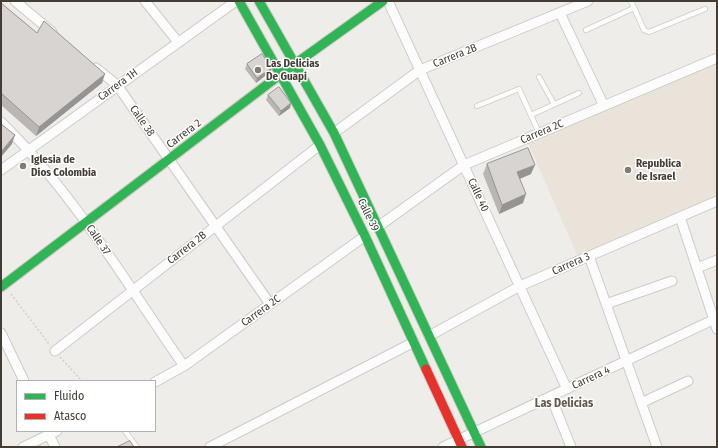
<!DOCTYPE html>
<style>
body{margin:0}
#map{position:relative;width:718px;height:448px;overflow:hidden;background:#efedea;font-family:"Fira Sans Condensed",sans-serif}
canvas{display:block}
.frame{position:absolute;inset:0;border:2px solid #443d36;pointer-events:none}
.legend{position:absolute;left:16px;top:380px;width:140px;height:52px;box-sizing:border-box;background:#fff;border:1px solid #b4b1af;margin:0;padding:5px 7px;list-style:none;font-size:12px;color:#443d36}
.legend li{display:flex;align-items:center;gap:8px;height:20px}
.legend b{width:20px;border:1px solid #b4b1af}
</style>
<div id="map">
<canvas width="718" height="448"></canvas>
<div class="frame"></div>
<ul class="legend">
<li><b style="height:5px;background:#30b455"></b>Fluido</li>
<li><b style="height:5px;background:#e5322d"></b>Atasco</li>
</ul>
</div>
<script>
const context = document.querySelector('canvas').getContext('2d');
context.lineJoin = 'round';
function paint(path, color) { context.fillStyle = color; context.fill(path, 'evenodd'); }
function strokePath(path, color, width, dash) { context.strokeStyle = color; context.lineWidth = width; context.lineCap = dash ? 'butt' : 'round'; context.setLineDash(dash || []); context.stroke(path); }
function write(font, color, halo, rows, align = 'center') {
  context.font = font + ' "Fira Sans Condensed",sans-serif'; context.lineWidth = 3; context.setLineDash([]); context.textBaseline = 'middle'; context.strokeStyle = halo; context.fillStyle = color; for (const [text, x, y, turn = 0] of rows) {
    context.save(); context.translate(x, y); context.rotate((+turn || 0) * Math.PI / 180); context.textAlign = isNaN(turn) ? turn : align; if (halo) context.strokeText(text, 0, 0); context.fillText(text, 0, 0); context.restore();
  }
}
const education = new Path2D(`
 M717,62v135l-139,60 -50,-114z`);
const path = new Path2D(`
 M11,294l38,50
 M60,357l22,24`);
const lane = new Path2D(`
 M631,1l13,29 5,2 56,-23
 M586,30l48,-22
 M539,77l15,27
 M477,106l42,-17 20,44
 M531,115l48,-22
 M125,431l12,16`);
const street = new Path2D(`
 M15,1l37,31
 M145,1l33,41
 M388,1l179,388
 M560,13l44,93
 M96,68l21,17 153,219
 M1,122c73,71 125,161 183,244
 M334,133l86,-63 168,-69
 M1,170l235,-169
 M680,217l37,112
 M379,226l85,-61 253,-107
 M589,256l68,191
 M697,268l20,-8
 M606,304l66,-23
 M1,333l23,48
 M429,336l91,-50 197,-85
 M55,351l265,-206
 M155,382l29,-16 181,-130
 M551,397l20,50
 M641,403l47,-22
 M47,431l8,16
 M23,447l34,-16
 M210,447l204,-105
 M443,447l274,-129`);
const fast = new Path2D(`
 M239,1l81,144 45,91 61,133
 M259,1l75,132 147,314
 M1,287l280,-213 102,-73`);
const jam = new Path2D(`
 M426,369l36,78`);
const wall = new Path2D(`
 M1,3l36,30 65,50 -66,53 -35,-31z
 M247,64l25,4 -2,4 -14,11 -11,-14z
 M268,95l22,13 -11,8 -13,-16z
 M487,164l44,10 -11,5 3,24 -24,11 -16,-40z`);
const shadedWall = new Path2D(`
 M272,68l-2,4 -14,11 1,-5z
 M105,74l-3,9 -66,53 3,-9z
 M291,103l-1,5 -11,8 2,-5z
 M15,135l-3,9 -11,13v-5z
 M535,165l-4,9 -17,7 3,-9z
 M526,194l-3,9 -24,11 3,-9z`);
const building = new Path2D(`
 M1,3l36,30 7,-12 61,53 -66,53 -38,-34z
 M262,54l10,14 -15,10 -10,-14z
 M279,87l12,16 -10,8 -13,-16z
 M1,124l14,11 -14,17z
 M528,148l7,17 -18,7 9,22 -24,11 -15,-41z
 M130,441l4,6h-17z`);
const markers = [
 [258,70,4,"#807b75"],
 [23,166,4,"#807b75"],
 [628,170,4,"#807b75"]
];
const streetNames = [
 ["Carrera 2B",455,56,-22],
 ["Carrera 1H",118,85,-36],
 ["Calle 38",142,121,55],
 ["Carrera 2C",542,132,-23],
 ["Carrera 2",184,134,-37],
 ["Calle 40",478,195,65],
 ["Calle 39",368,215,64],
 ["Calle 37",98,240,56],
 ["Carrera 2B",187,248,-38],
 ["Carrera 3",571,264,-24],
 ["Carrera 2C",261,311,-36],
 ["Carrera 4",591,378,-25]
];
const poiNames = [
 ["Las Delicias",266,64],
 ["De Guapi",266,77],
 ["Iglesia de",31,160],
 ["Dios Colombia",31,173],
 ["Republica",636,164],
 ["de Israel",636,177]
];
const neighbourhoodNames = [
 ["Las Delicias",564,404]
];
paint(education, '#e9e3d9');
strokePath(lane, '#cdcbc7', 6);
strokePath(street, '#cdcbc7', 11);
strokePath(fast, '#cec9c1', 11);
strokePath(jam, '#cec9c1', 11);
strokePath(path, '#d0cdcb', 1.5, [2, 2]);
strokePath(lane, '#fdfcfc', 4.5);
strokePath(street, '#fdfcfc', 9);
strokePath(fast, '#30b455', 9);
strokePath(jam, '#e5322d', 9);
paint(wall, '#b9b6b4');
paint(shadedWall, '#969492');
paint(building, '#d7d4d1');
strokePath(building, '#969492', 1);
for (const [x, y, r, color] of markers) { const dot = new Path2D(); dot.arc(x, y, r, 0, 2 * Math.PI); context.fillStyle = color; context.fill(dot); strokePath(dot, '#fff', 1.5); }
write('11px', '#443d36', '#fff', streetNames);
write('bold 11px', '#443d36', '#fff', poiNames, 'left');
write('bold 12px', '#665a4e', '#fff', neighbourhoodNames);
</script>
